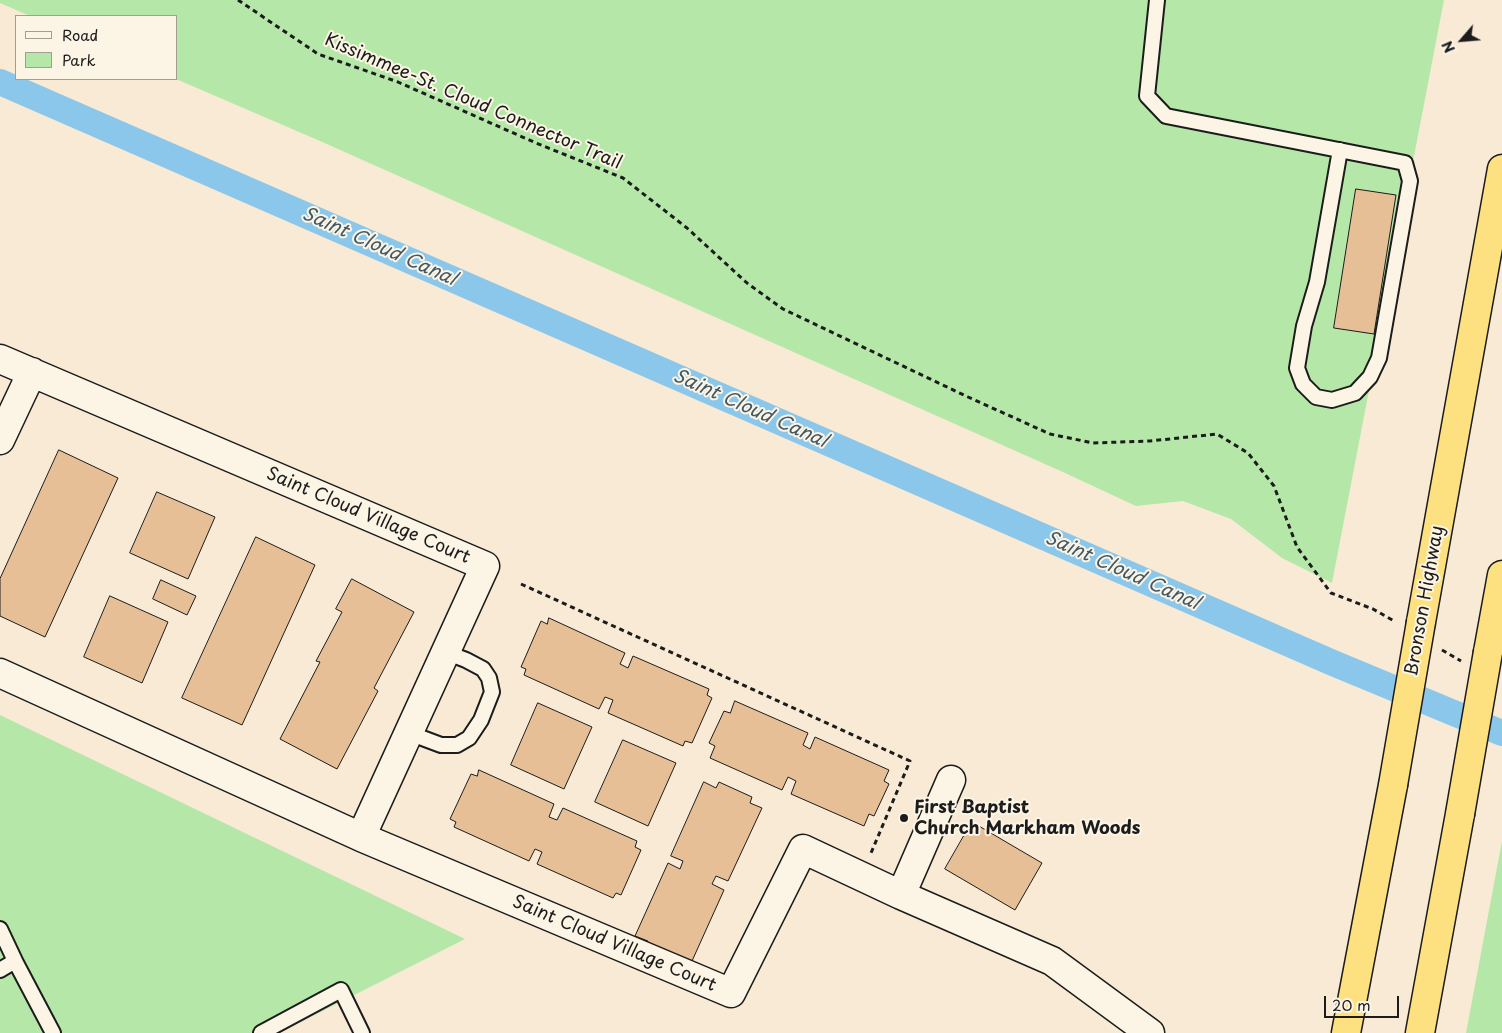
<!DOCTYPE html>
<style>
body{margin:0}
#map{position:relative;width:1502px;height:1033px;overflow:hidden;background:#f8ead5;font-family:"Playpen Sans",sans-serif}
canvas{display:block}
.legend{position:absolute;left:15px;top:15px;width:162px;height:65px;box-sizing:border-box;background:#fcf5e5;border:1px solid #a29e95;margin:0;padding:6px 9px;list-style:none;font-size:15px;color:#1c1c1c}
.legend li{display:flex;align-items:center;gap:10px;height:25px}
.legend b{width:25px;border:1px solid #a29e95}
.north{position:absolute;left:1437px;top:15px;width:50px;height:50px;-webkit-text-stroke:4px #fcf5e5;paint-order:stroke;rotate:243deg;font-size:14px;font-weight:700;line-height:20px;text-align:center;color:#1c1c1c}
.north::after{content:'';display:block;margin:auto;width:18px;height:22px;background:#1c1c1c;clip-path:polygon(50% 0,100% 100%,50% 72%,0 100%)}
.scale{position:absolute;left:1324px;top:996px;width:75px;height:22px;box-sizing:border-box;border:2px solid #1c1c1c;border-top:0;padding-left:6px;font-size:15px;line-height:18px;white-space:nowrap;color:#1c1c1c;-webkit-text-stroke:4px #fcf5e5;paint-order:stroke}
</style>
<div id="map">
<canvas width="1502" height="1033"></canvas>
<ul class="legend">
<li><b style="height:6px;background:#fcf5e5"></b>Road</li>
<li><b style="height:14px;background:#b5e8a8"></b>Park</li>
</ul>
<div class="north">N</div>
<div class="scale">20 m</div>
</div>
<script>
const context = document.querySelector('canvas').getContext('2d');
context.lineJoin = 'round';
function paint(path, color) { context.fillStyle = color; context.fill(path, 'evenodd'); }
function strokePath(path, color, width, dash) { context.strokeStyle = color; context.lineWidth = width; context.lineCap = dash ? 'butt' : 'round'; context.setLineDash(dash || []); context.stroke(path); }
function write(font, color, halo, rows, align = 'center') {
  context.font = font + ' "Playpen Sans",sans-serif'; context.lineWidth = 4; context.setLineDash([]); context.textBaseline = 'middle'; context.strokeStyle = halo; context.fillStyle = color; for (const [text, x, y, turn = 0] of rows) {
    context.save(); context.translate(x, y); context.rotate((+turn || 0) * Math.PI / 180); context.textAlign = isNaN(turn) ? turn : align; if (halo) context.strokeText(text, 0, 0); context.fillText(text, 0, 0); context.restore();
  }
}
const green = new Path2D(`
 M0,0h1444l-112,583 -50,-25 -51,-39 -48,-18 -47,5 -71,-33 -745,-332 -144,-62v-63h-146l-30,-13z
 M0,715l465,224 -186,94h-279z
 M1502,841v192h-36z`);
const canal = new Path2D(`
 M0,82l1333,581 169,70`);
const building = new Path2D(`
 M1356,189l40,6 -22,139 -40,-6z
 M59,450l59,28 -73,159 -45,-21v-37z
 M157,492l58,25 -27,62 -58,-26z
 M256,537l59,28 -73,160 -60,-27z
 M352,579l62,33 -40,76 4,3 -41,78 -57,-30 40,-77 -4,-1 26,-49 -6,-3z
 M161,580l35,16 -9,19 -34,-16z
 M110,596l58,26 -26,61 -58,-26z
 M549,618l76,35 -5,11 8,4 5,-12 76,33 -2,6 5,3 -20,45 -7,-2 -2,5 -75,-33 5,-13 -8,-3 -6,12 -75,-34 2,-6 -5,-2 20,-46 6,3z
 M735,701l73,32 -5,12 7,4 5,-12 74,33 -5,11 5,3 -15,32 -5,-2 -5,12 -73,-32 5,-13 -8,-4 -6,13 -72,-32 5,-12 -6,-3 15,-32 6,2z
 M538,703l54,24 -28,62 -53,-24z
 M623,740l53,23 -28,63 -53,-24z
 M479,770l75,34 -5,13 8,3 6,-12 74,33 -2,6 6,3 -20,45 -5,-2 -3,5 -76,-34 5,-12 -7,-3 -6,12 -75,-34 2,-5 -6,-3 21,-45 6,2z
 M704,782l12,6 3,-6 33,15 -2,6 12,5 -34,73 -12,-5 -4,8 12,6 -32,71 -12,-5 -3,6 -32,-15 3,-6 -13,-5 33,-73 12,6 3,-8 -12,-5z
 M972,822l70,41 -27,47 -70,-41z`);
const path = new Path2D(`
 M238,0l80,54 80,28 138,61 87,35 64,50 60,55 36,26 185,88 82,37 43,9 57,-2 67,-7 31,19 26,33 23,61 34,46 42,16 21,12
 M521,584l389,177 -39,92
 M1442,650l19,11`);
const service = new Path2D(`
 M1157,0l-10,96 19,20 239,47 5,18 -31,177 -9,19 -15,16 -23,7 -16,-3 -13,-13 -6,-16 7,-42 13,-44 23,-132
 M409,733l32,12h16l12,-7 12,-18 11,-28 -3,-14 -6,-9 -17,-9 -21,-8
 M0,929l17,36
 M0,970l15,-9 38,72
 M261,1033l80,-43 21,43`);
const minor = new Path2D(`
 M0,359l485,207 -124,271
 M0,440l32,-68
 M0,673l361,164 370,156 72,-144 98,46 151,66 98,72
 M901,895l50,-115`);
const trunk = new Path2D(`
 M1421,622l81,-453
 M1488,652l14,-77
 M1346,1033l47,-248
 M1420,1033l40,-219`);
const trunkBridge = new Path2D(`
 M1393,785l28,-163
 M1460,814l28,-162`);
const markers = [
 [904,818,5,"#1c1c1c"]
];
const streetNames = [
 ["Kissimmee-St. Cloud Connector Trail",473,102,23],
 ["Saint Cloud Village Court",368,516,23],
 ["Bronson Highway",1425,601,-80],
 ["Saint Cloud Village Court",614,944,23]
];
const poiNames = [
 ["First Baptist",914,808],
 ["Church Markham Woods",914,829]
];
const waterNames = [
 ["Saint Cloud Canal",379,247,24],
 ["Saint Cloud Canal",750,409,24],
 ["Saint Cloud Canal",1122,571,24]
];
paint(green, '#b5e8a8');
strokePath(canal, '#8bc7eb', 26);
paint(building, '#e6bf96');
strokePath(building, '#1c1c1c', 1);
strokePath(service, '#1c1c1c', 18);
strokePath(minor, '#1c1c1c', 31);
strokePath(trunk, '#1c1c1c', 31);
strokePath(path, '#1c1c1c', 3, [5, 4]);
strokePath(service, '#fcf5e5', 14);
strokePath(minor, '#fcf5e5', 28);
strokePath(trunk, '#fde080', 28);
strokePath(trunkBridge, '#1c1c1c', 31, []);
strokePath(trunkBridge, '#fde080', 28);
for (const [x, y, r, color] of markers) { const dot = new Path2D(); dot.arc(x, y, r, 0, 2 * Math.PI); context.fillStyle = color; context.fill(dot); strokePath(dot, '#fcf5e5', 2); }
write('18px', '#1c1c1c', '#fcf5e5', streetNames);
write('bold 18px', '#1c1c1c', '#fcf5e5', poiNames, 'left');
write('italic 19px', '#435864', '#fcf5e5', waterNames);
</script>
